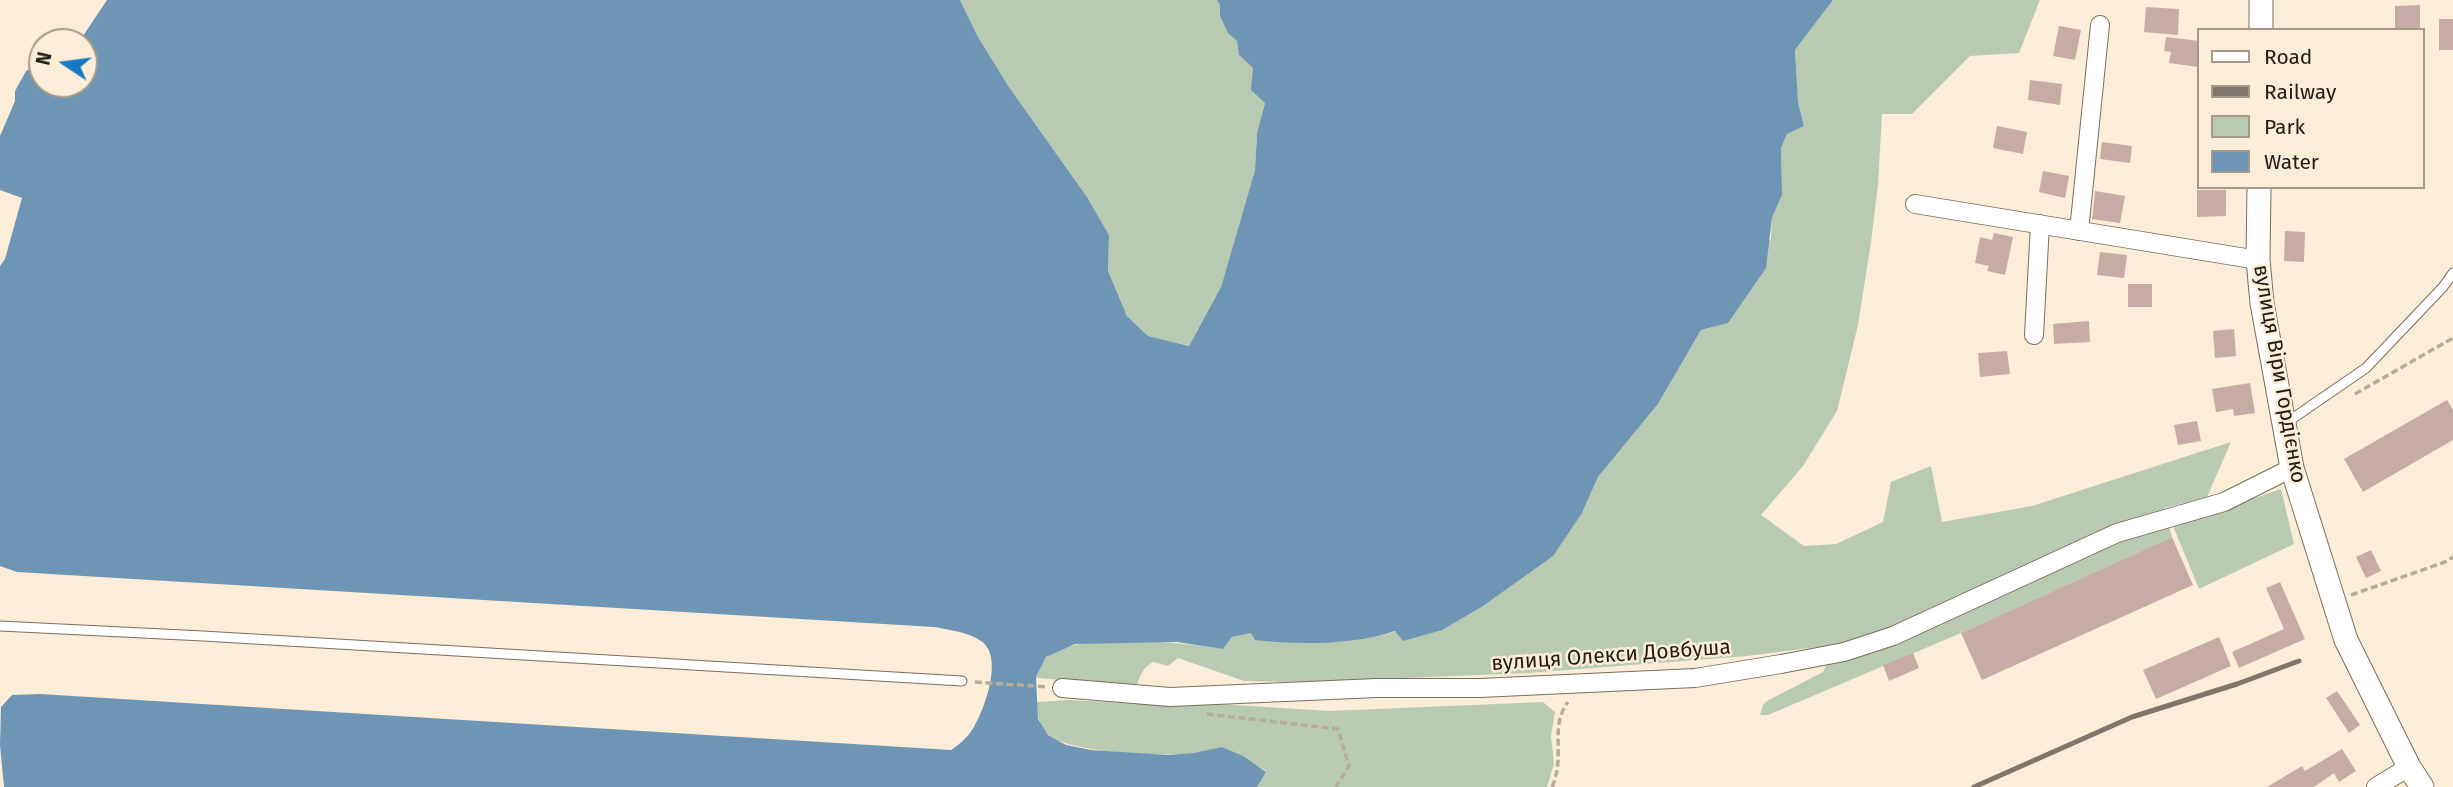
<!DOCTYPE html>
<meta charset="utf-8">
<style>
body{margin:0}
#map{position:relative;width:2453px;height:787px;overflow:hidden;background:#fcedd8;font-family:"Fira Sans",sans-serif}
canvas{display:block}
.legend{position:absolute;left:2197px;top:28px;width:228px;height:161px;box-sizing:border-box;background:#fcedd8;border:2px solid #a4998a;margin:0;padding:9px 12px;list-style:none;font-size:21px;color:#211c15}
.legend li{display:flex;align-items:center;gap:14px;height:35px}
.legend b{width:35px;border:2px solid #a4998a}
.north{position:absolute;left:28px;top:28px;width:70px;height:70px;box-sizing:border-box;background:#fcedd8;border:2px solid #a4998a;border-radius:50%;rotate:283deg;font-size:19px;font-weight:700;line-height:28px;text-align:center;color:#211c15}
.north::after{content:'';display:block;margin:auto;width:24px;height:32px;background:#177ac5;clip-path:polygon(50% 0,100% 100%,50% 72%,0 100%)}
</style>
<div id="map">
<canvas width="2453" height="787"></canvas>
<ul class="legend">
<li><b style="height:9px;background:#fff"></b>Road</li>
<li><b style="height:9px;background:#807669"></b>Railway</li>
<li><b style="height:19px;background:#b8cbb2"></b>Park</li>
<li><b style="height:19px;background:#6e96b4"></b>Water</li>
</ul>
<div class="north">N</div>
</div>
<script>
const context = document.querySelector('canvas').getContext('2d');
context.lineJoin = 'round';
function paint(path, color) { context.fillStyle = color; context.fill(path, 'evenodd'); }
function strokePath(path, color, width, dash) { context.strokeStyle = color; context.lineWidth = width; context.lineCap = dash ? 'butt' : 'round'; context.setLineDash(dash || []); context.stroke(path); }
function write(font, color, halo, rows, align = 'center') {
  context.font = font + ' "Fira Sans",sans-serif'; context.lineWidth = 5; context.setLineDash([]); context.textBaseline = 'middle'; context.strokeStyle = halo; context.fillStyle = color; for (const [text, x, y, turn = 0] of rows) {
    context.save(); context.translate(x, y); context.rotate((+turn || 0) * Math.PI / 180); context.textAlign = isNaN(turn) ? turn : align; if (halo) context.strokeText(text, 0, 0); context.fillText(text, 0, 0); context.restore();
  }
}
const green = new Path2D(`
 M960,0h257l3,5v11l17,25 2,14 14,13 12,35 -8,30 -2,37 -34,117 -32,59 -41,-10 -21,-20 -19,-45 1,-36 -22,-38 -78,-110 -31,-50z
 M1833,0h207l-21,53 -49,3 -58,58h-30l-4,71 -7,57 -13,83 -21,86 -34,55 -42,49 43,31 32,-2 47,-22 8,-40 40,-16 11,56 90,-16 199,-64 -24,55 -43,11 8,29 -211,96 -193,82h-8l3,-10 4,-4 56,-29 4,-9 -3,-14 -6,-2 -71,9 -218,17 -222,9 -63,-1 -66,-23 -10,8 -15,-4c-10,6 -13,13 -16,24l-101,-8c3,-6 6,-15 10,-20 25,-27 142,-15 177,-9l9,-12 19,-4 132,2 100,-29 20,-15 79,-78 16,-36 60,-73 43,-74 27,-7 43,-85 1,-20 10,-23 -1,-47 6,-14 17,-8 -6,-24 -3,-52z
 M2281,489l13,55 -95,45 -26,-63z
 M1070,700l94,5 23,-3 142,9 214,-9 12,10 -4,24 3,28 -7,23h-290l9,-16 -44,-24c-9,2 -18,5 -27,6 -29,4 -122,0 -145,-17 -11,-9 -13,-21 -13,-34z`);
const water = new Path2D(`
 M107,0h853l18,37 31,50 78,110 22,38 -1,36 19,45 21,20 41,10 32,-59 34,-117 2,-37 8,-30 -14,-13 2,-22 -14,-13 -2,-14 -9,-8 -8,-17v-11l-3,-5h616l-38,50 3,52 6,24 -17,8 -6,14 1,47 -10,23 -6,50 -38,55 -27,7 -43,74 -60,73 -16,36 -29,43 -70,50 -41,24 -39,11 -8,-10c-40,14 -98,14 -140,9l-4,-7 -19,4 -9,12 -46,-7 -102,2 -29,13 -10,20 2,42 10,16 18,10 25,5 77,5 26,-2 28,-6 21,9 23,16 -9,15h-1253l-4,-42 1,-38 11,-12 28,-1 911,56c9,-6 17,-13 23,-23 11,-19 30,-71 7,-86 -12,-9 -32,-11 -47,-14l-917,-55 -17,-6v-300l5,-7 17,-61 -22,-8v-54l15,-35v-10l11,-20 15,-8 1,21h42v-42h-5z`);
const building = new Path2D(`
 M2420,5v25h-25v-24z
 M2146,7l33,2 -1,26 -34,-3z
 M2439,19h14v31h-14z
 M2059,26l22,4 -6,30 -22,-4z
 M2166,37l33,4 -2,26 -28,-4 2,-11 -7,-1z
 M2030,80l32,4 -2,21 -32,-5z
 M1997,126l30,6 -4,22 -30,-6z
 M2102,142l30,4 -2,17 -30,-4z
 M2043,171l26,5 -4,22 -26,-6z
 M2197,190h29v26l-29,1z
 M2095,191l30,5 -5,27 -28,-4z
 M2285,231l20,1 -1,30 -20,-1z
 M1994,233l19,4 -8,38 -18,-4 2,-5 -14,-3 5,-26 12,3z
 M2100,252l27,3 -3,23 -27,-3z
 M2128,284h24v23h-24z
 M2089,321l1,21 -36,2 -1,-20z
 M2234,329l2,27 -21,2 -2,-27z
 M2007,351l3,23 -30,3 -2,-24z
 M2250,383l5,30 -21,3 -1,-7 -17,3 -4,-23z
 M2447,400l6,10v30l-90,52 -19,-33z
 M2197,421l4,20 -23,4 -4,-20z
 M2172,537l21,48 -211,95 -21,-47z
 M2371,550l10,21 -15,7 -10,-21z
 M2280,582l25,57 -66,29 -7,-16 52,-23 -18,-41z
 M2219,637l12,29 -75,33 -13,-29z
 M1913,653l6,15 -30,13 -6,-16z
 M2337,691l23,34 -11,8 -23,-35z
 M2342,749l14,22 -17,11 -5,-9 -20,14h-47l35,-21 3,5z`);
const path = new Path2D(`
 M2355,394l98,-56
 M2351,595l94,-33 8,-5
 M975,682l73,5
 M1207,714l131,15 11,37 -13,21
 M1552,787c14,-31 -3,-60 16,-85`);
const service = new Path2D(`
 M2286,423l80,-55 77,-81 10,-14
 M0,626l203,10 759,45`);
const minor = new Path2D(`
 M1915,204l343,56
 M2079,231l21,-206
 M2034,335l6,-111
 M1062,688l108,9 207,-9h103l215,-10 86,-14 63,-12 49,-16 224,-103 107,-31 68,-34
 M2376,787l33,-20`);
const tertiary = new Path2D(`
 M2261,30v-30
 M2259,187l-1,73 4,43 30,165 54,172 63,127 13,20`);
const rail = new Path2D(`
 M1974,787l158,-70 105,-33 62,-23`);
const streetNames = [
 ["вулиця Віри Гордієнко",2279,374,80],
 ["вулиця Олекси Довбуша",1611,656,-4]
];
paint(green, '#b8cbb2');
paint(water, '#6e96b4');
paint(building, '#c7aca6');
strokePath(service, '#7a6d5a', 11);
strokePath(minor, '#7a6d5a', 20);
strokePath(tertiary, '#7a6d5a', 25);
strokePath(path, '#b7ab9b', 3.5, [7, 3.5]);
strokePath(service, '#fff', 9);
strokePath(minor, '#fff', 18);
strokePath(tertiary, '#fff', 23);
strokePath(rail, '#807669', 5);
write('21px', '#211c15', '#fcedd8', streetNames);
</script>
